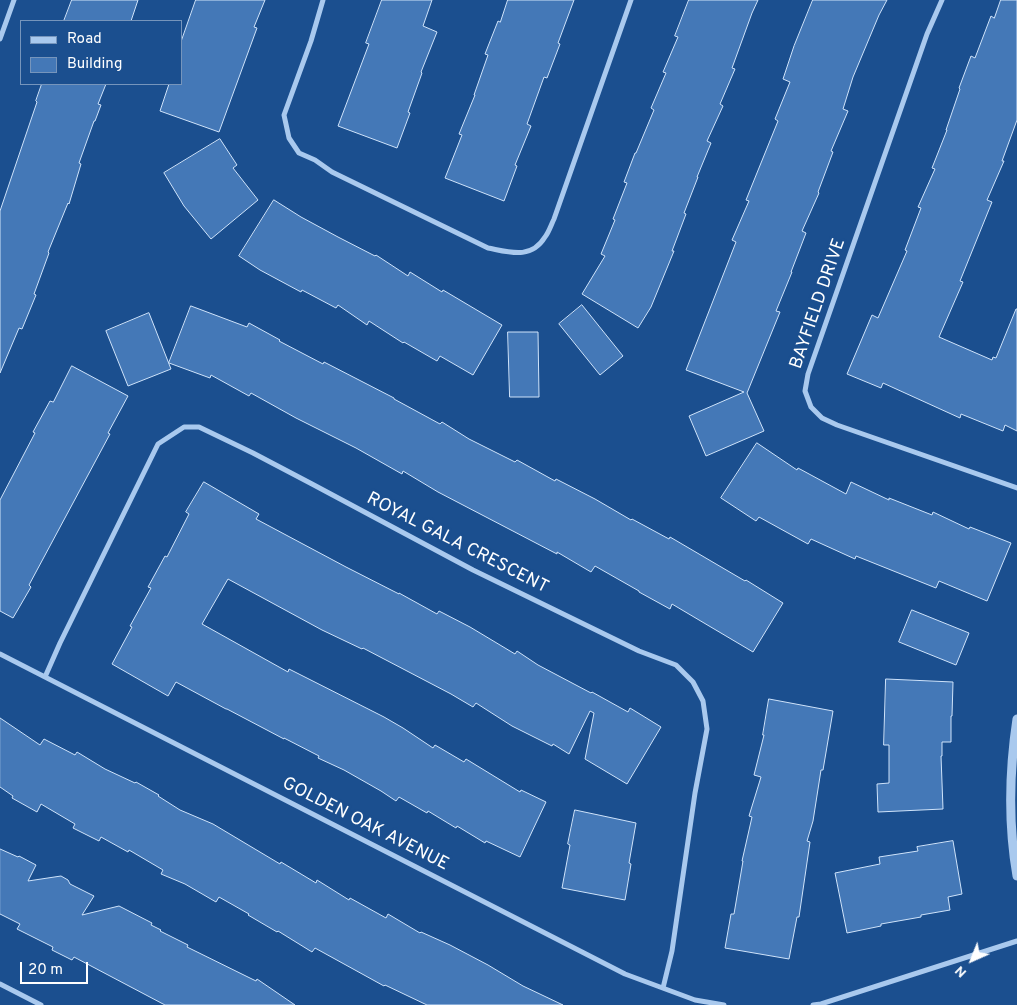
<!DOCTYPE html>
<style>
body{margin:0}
#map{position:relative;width:1017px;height:1005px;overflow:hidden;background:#1b4f8f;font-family:Overpass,sans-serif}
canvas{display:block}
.legend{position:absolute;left:20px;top:20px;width:162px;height:65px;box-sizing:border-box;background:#1b4f8f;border:1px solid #7695bc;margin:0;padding:6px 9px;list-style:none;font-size:15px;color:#fff}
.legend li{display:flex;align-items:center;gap:10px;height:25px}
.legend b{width:25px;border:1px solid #7695bc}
.north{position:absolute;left:947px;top:935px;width:50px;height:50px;-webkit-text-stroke:4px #1b4f8f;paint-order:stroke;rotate:224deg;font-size:14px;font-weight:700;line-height:20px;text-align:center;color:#fff}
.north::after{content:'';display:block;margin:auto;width:18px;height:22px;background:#fff;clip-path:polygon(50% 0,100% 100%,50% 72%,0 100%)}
.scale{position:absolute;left:20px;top:962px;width:68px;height:22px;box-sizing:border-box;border:2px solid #fff;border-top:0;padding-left:6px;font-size:15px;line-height:18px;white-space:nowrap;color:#fff;-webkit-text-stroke:4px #1b4f8f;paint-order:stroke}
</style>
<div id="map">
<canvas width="1017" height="1005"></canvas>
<ul class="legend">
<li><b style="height:6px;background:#a9c9ee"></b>Road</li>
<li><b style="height:14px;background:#4478b7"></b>Building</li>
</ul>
<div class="north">N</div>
<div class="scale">20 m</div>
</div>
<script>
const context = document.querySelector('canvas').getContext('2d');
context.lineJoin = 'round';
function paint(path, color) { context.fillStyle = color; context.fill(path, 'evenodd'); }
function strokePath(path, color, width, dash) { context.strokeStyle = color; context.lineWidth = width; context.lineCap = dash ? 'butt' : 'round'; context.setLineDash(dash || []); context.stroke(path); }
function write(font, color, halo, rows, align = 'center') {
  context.font = font + ' Overpass,sans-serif'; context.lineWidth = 5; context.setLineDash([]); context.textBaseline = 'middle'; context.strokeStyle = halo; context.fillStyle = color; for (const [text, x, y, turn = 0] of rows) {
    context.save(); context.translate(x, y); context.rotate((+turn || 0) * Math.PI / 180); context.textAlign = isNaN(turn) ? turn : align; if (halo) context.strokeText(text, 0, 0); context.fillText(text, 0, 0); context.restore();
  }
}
const building = new Path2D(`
 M72,0h66l-7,21h-67z
 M196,0h69l-11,27 3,1 -38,104 -59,-21 9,-27h12v-42z
 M382,0h50l-9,26 14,6 -16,40 1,1 -14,39 2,1 -13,35 -59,-22 31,-82 -3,-1z
 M508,0h66l-16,43 2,1 -13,34 -3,-1 -17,47 4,2 -16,39 2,1 -13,35 -59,-23 17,-43 -3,-1 16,-39h-1l14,-40 -3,-1 13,-33 2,1z
 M689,0h69l-6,13 -20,55 3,1 -15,35 3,2 -16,35 4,2 -14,34h1l-14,36 2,1 -14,37h2l-23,56 -13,21 -56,-34 23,-38 -4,-2 14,-34 -2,-1 14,-36 -3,-1 11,-29h1l18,-43 -3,-2 15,-35 -3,-1 15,-35 -3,-1z
 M813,0h74l-8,15 -26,62 -10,32 5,2 -17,40 2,1 -15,40 1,1 -17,38 4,2 -15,39h1l-16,39 4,1 -33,81 17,38 -58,25 -17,-40 55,-24 -58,-22 50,-128 -4,-2 17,-39 -3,-1 32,-79 -3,-2 15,-37 -7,-3 11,-33z
 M1001,0h16v120l-15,41h2l-17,39 5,2 -32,79 3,1 -24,55 53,23 1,-3 3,1 20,-49h1v122l-12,-6 -2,6 -42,-17 -1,4 -77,-35 -2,5 -34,-14 25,-59 6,3 29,-67 -2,-1 16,-42 -3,-1 17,-38 -3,-1 15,-38h-1l14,-41 -1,-1 12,-32 4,2 16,-42 3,2z
 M42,84h64l-8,20 3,1 -6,16h-1l-15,42 2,1 -12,40 -1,-1 -20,49 1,1 -15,41 2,1 -14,34 -3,-1 -19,45v-162l37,-109 -1,-1z
 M220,139l17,26 -4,3 25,32 -47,39 -27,-33 -20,-33z
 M274,200l27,17 37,20 37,19 1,-1 32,21 2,-4 32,20 1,-2 59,35 -29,50 -33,-19 -3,5 -33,-19 -1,1 -34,-22 -2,4 -29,-20 -2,3 -34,-18 -1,2 -41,-22 -21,-14z
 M582,305l41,51 -23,19 -41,-51z
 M191,306l56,21 2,-4 31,17 -1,1 44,23 1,-2 70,36v1l46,25 2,-2 27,17 46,23 2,-2 38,21 1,-2 39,20 36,21 1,-1 37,20 1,-2 75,44 1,-1 37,23 -30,49 -81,-48 -2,5 -31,-17v-1l-44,-25 -4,6 -34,-20v2l-119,-62 -35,-21 -1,3 -46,-26 -60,-30 -45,-25 -2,3 -38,-21 -1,3 -41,-15z
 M149,313l22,56 -43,17 -22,-55z
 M508,332h30l1,65h-29z
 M72,366l56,30 -20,37 2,1 -81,151 2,2 -18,31 -13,-7v-111l35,-67 -2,-1 17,-31 3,1z
 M757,443l40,27 1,-2 48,26 5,-12 38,18v-2l43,17 1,-3 36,17 1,-2 41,16 -24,58 -48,-20 -3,7 -80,-32 -1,3 -44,-20 -3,5 -49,-27 -3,4 -35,-23z
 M204,482l55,32 -3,5 90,48 53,27v-1l38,21 2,-3 31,16 45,27 2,-3 21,14 53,28 1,-1 36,20 2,-4 31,19 -34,57 -42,-25 9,-46 -4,-2 -21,43 -16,-10 -1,2 -40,-20 -36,-23 -3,4 -22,-13 -88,-46 -1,1 -40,-19 -94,-51 -26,45 86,48 1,-3 95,48 19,11 30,20 2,-3 29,17 2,-3 54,33 1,-2 25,12 -26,55 -34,-16 -1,2 -28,-17 -1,2 -28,-17 -1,2 -28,-16 -3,4 -15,-10 -37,-21 -26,-12 1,-2 -35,-18v1l-57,-30h-1l-50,-27 -8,14 -56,-32 20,-37 -2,-1 21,-38 -3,-1 17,-31 2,1 22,-43 -3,-2z
 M912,610l57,23 -13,32 -57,-23z
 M886,679l67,3 -1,34h-1v26h-9v14h-1l2,53 -65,3 -1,-28 12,-1v-38h-5z
 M769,699l64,12 -10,59h-2l-8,51 -6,20 3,1 -11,75h-2l-8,42 -64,-11 6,-34h3l9,-53h-1l10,-44 -3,-1 12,-39 -7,-2 10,-40h-1z
 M0,718l40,27 4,-6 31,16 2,-3 28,17 30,14 1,-1 23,13 -1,1 22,14 33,14 67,40 1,-2 35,21 1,-3 32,20 1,-2 36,20 2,-4 32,19 1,-1 29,13 38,20 35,21 40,19h-136l-42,-20 -1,1 -69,-38 -3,4 -34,-21 -1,1 -29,-17 1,-1 -30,-17 -3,5 -31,-18 -24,-10 2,-4 -34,-20 -1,2 -27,-15 -2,4 -26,-13 2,-4 -34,-20 -4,8 -25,-14 1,-2 -13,-9z
 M575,810l61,13 -7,40 2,1 -6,36 -63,-12 8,-43 -2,-1z
 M953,841l9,53 -14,3 2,13 -29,5v2l-40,7v2l-34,7 -12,-60 45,-9 -1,-7 39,-6 -1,-4z
 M0,849l18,8 1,-1 17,9 -8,16 33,-5 7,4 2,4 24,12 -12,19 37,-9 33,17 -1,2 10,5 -1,1 28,14 -1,2 69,34 1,-2 38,26h-130l-91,-48 -2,3 -20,-10 1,-3 -36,-18 3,-5 -20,-10z`);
const minor = new Path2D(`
 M323,0l-12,41 -27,74 5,23 10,15 16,7 17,12 156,76c21,4 43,12 57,-11 4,-5 6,-12 9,-18l77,-219
 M942,0l-15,34 -119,340 -3,17 6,16 11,11 15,7 180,63
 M0,39l14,-39
 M0,654l625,320 70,26 29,5
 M45,677l15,-34 98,-199 26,-17h15l54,26 59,31 161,86 166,81 37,14 17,17 10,19 4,28 -12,64 -23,158 -9,37
 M0,984l41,21
 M813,1005l8,-1 196,-63`);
const tertiary = new Path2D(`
 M1017,719c-8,53 -9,105 0,157`);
const streetNames = [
 ["BAYFIELD DRIVE",819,304,-71],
 ["ROYAL GALA CRESCENT",457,544,27],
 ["GOLDEN OAK AVENUE",365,825,27]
];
paint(building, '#4478b7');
strokePath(building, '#cfe3fa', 1);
strokePath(minor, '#a9c9ee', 5);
strokePath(tertiary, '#a9c9ee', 9);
write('18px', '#fff', '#1b4f8f', streetNames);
</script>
